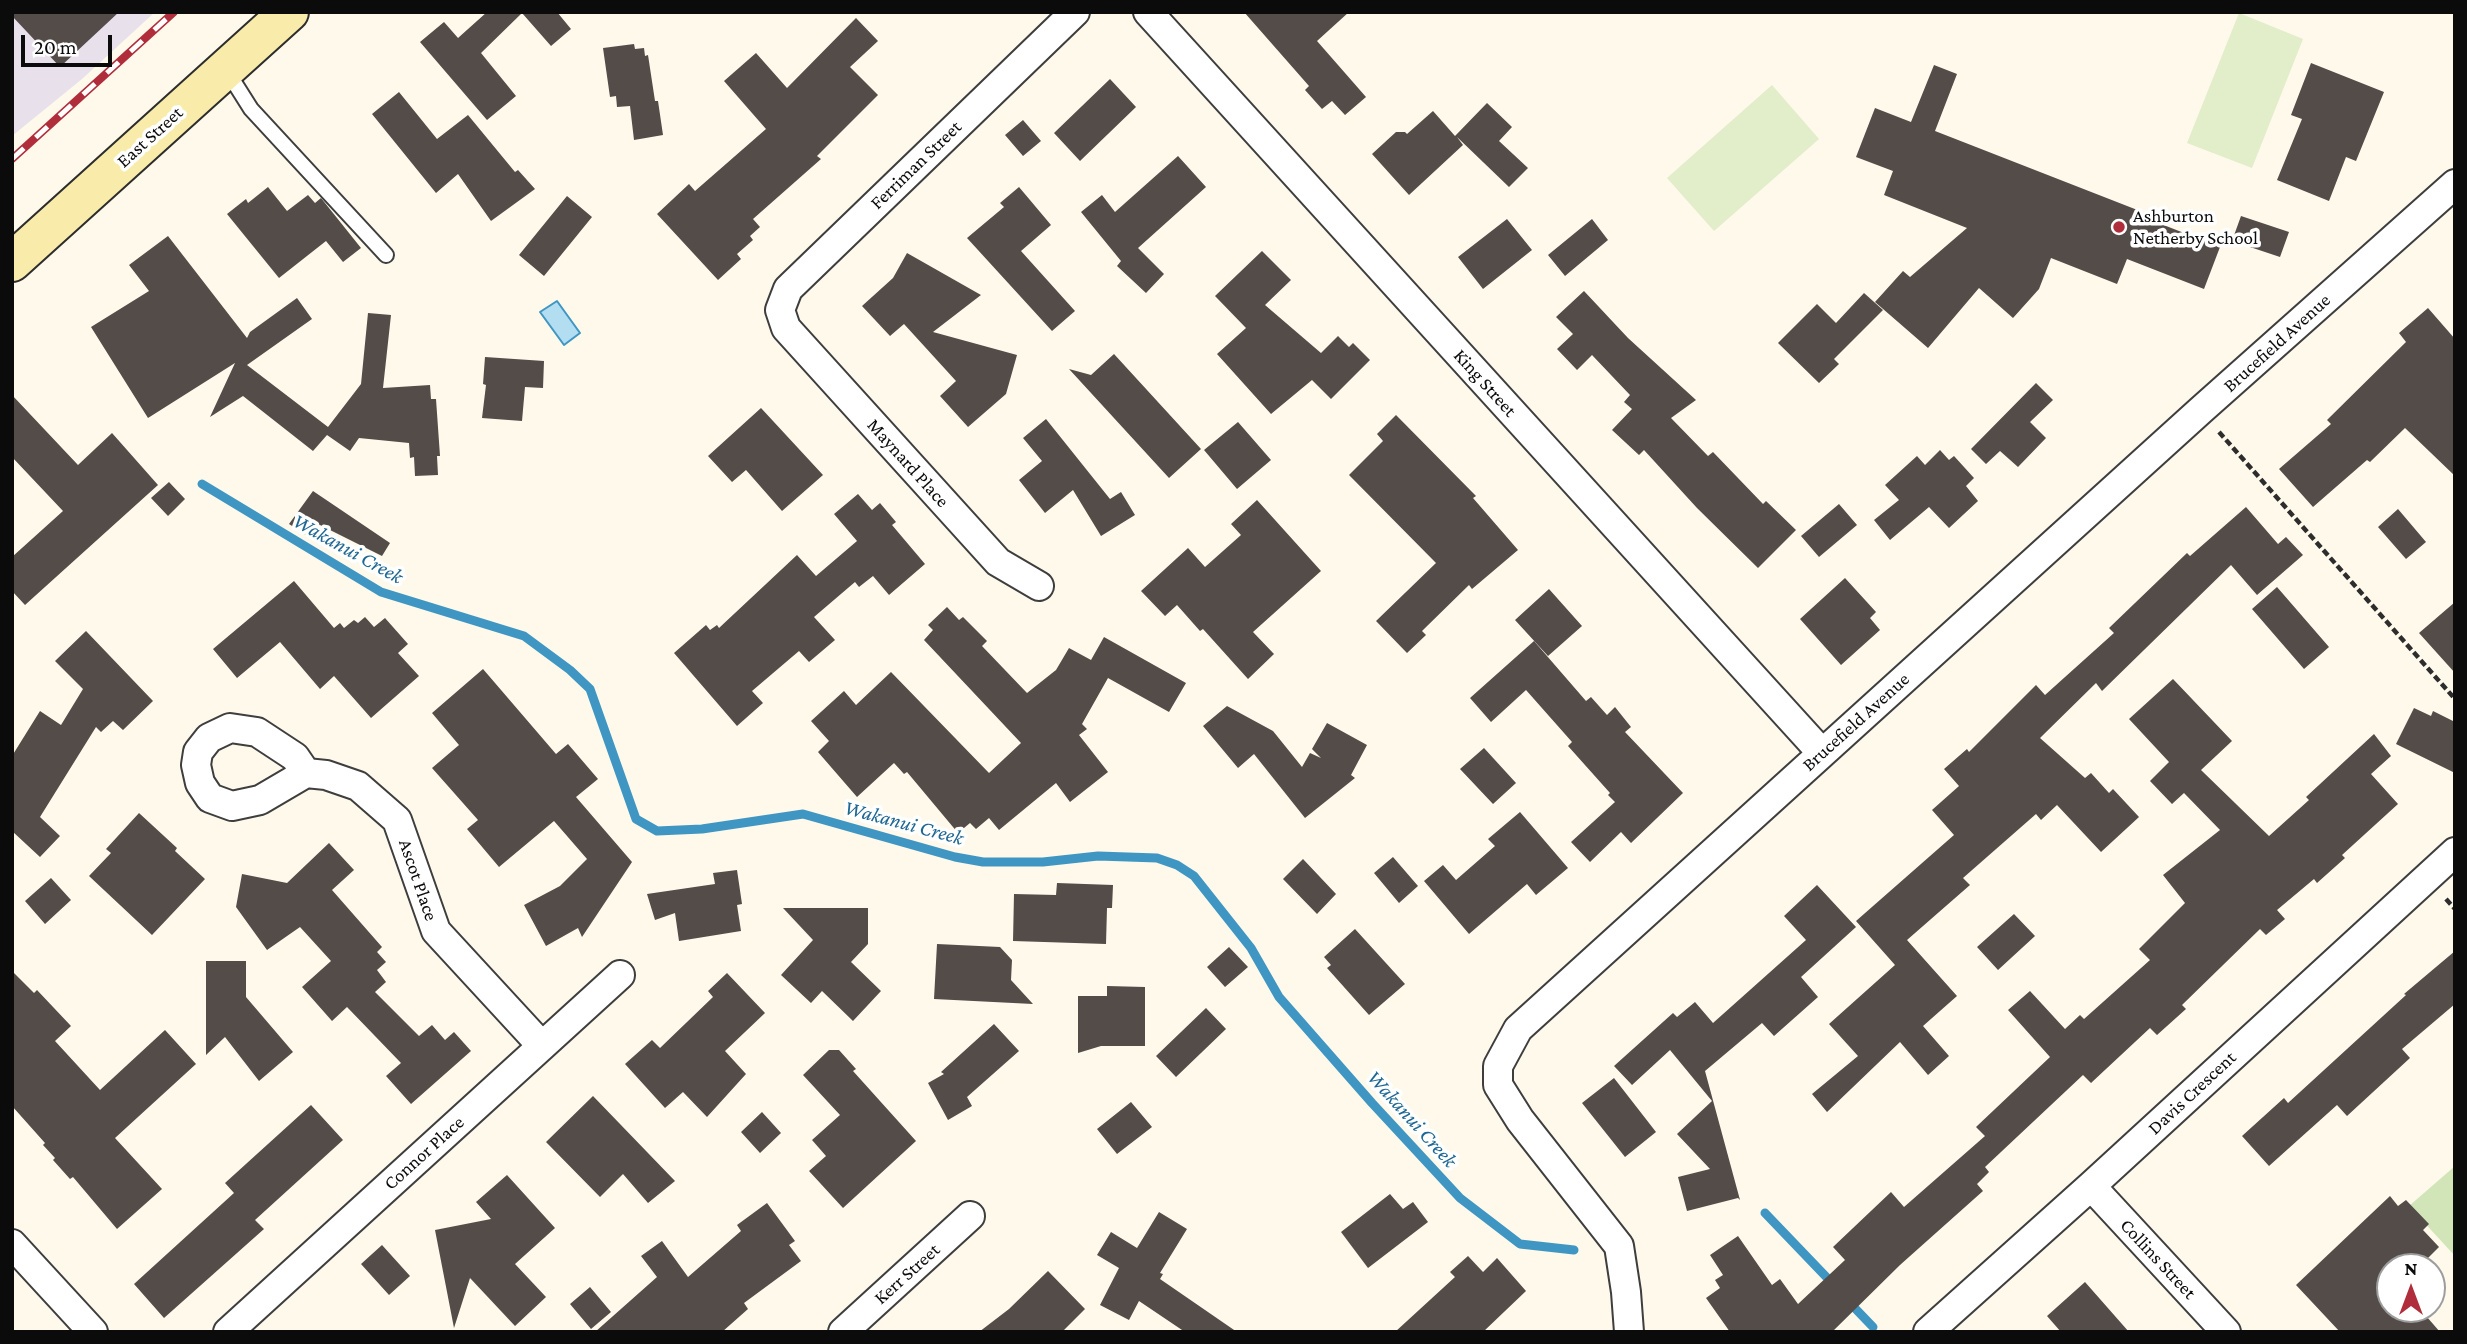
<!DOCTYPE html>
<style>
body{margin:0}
#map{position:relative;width:2467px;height:1344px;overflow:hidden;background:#fef9eb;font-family:"Crimson Pro",serif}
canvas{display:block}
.frame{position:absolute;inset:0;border:14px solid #0b0b0b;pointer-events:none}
.north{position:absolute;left:2376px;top:1253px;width:70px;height:70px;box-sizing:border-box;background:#fff;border:2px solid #9d9d9d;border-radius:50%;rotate:0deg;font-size:19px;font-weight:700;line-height:28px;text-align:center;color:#0b0b0b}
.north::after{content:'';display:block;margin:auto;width:24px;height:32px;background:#b02e3c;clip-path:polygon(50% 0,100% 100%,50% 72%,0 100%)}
.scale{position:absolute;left:21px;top:35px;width:91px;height:32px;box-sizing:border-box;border:4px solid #0b0b0b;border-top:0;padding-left:9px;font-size:21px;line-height:24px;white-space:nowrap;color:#0b0b0b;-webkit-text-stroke:5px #fff;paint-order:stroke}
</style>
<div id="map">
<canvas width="2467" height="1344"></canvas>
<div class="frame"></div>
<div class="north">N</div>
<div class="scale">20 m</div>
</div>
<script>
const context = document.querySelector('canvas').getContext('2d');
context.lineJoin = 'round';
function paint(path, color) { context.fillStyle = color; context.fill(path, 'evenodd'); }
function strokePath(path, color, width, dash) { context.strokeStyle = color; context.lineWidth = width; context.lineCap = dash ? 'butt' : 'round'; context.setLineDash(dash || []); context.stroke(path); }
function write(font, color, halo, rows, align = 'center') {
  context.font = font + ' "Crimson Pro",serif'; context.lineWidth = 7; context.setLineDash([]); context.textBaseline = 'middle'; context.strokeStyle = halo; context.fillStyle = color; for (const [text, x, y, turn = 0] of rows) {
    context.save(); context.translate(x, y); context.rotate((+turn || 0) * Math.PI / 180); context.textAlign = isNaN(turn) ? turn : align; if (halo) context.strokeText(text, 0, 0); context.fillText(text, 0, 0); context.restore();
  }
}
const industrial = new Path2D(`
 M12,12h143l-73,67 -70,57z`);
const green = new Path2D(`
 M2455,1166v90l-46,-50z`);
const pitch = new Path2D(`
 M2239,13l64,26 -51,129 -65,-25z
 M1772,85l47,54 -105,92 -47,-53z`);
const water = new Path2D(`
 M557,301l23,32 -16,12 -24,-33z`);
const stream = new Path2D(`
 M202,484l179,108 143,44 46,34 20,19 46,130 21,12 45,-2 101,-15 152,43 28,5h60l55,-6 59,2 20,7 17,11 57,72 28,49 93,106 88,95 60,46 54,6
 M1765,1213l69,72
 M1848,1301l25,26`);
const building = new Path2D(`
 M12,12h107l-59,55 -48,-51z
 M487,12h70l14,17 -20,17 -29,-33 -41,40 35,43 -29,24 -67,-78 24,-20 14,16z
 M1244,12h105l-32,29 49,56 -21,18 -13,-14 -10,8 -17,-19 4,-4z
 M856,18l22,23 -28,26 28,28 -61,61 4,3 -68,60 7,8 -10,9 3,4 -16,14 4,5 -23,21 -61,-66 32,-30 6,7 71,-62 -42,-48 32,-28 31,35z
 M634,44l1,5 9,-1 1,8 3,-1 7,46h3l5,34 -29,5 -4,-34 -13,1 -1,-11 -6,1 -7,-49z
 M2311,63l73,29 -28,69 -10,-4 -17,44 -52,-21 25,-61 -11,-4z
 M1934,65l23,9 -22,57 228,89 -2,4 59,23 -16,42 -77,-30 -10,25 -66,-26 -12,31 -26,29 -34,-30 -51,60 -53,-46 28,-31 7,6 57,-49 -83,-33 9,-24 -37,-14 19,-49 36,14z
 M1110,79l26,28 -56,54 -26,-28z
 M399,92l38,47 31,-24 47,57 3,-2 17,19 -44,32 -33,-47 -22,19 -64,-79z
 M1487,103l25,24 -13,14 29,27 -19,19 -52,-50 6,8 -54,50 -37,-41 24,-22h9l2,2 26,-23 22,25z
 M1023,120l18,21 -18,15 -18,-21z
 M1178,156l28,31 -68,61 26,26 -18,19 -29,-27 4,-5 -40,-49 21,-17 13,17z
 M268,187l19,24 21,-16 7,8 6,-5 40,50 -18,14 -17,-21 -47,37 -52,-64 19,-15 2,4z
 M1019,187l32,38 -30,26 54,60 -23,20 -85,-93 37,-31 -4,-4z
 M567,196l25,21 -48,59 -25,-21z
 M2241,216l48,16 -9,25 -48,-16z
 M1507,219l25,31 -49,39 -25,-32z
 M1592,219l16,21 -43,36 -17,-21z
 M168,236l79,102 3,-6 47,-34 15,21 -65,46 81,62 33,-43 7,-71 23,2 -8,73 47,-3 1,14h5l4,57h-3l1,19 -23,1 -1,-19 -4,1 -1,-15 -50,-5 -9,13 -23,-16 -14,16 -70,-55 -33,21 25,-54 -87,55 -57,-91 58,-36 -20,-26z
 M1262,251l29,29 -26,25 56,48 17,-17 11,11 4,-4 17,17 -39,39 -19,-19 -41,34 -54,-60 29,-26 -31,-32z
 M907,253l74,42 -48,37 84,23 -11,39 -38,33 -28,-31 16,-15 -52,-57 -14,12 -28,-30 31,-28z
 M1584,291l44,47 68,62 -25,18 37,38 5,-4 50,52 3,-3 30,29 -38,38 -61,-60 -53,-58 -5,5 -27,-25 20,-21 -8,-7 6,-7 -38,-40 -15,15 -20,-21 16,-15 -17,-17z
 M1864,293l19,17 -49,49 5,5 -20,19 -41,-40 39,-39 19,19z
 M2428,308l27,31v137l-50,-48 -35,34 -3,-2 -54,47 -34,-38 52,-45 -4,-4 79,-78 -7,-9z
 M1114,354l87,95 -32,29 -100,-109 22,6z
 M485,357l59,4 -1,27 -18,-1 -3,34 -40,-3 4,-33 -3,-1z
 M2036,383l17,17 -23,22 16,16 -28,29 -18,-16 -14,13 -15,-15z
 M12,395l66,70 34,-32 46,52 -133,120 -13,-14v-34l51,-46 -51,-54z
 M761,408l62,67 -41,36 -36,-41 -14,12 -24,-26z
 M1396,415l80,81 -3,2 45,52 -46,39 -3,-4 -47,46 4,4 -19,18 -31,-32 60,-58 -87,-88 34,-34 -6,-7z
 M1046,419l64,80 11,-7 14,23 -34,21 -28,-46 -28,23 -26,-33 23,-19 -19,-23z
 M1238,422l33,38 -34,29 -33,-39z
 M1940,450l9,10 5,-4 20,22 -8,8 12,15 -29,27 -20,-21 -39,33 -16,-20 25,-20 -14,-15 32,-29 8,9z
 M169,482l16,17 -17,17 -17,-18z
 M313,491l77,52 -8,13 -64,-32 -9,13 -20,-13z
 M858,494l14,16 8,-7 16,19 -4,3 33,39 -36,31 -16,-19 -14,11 -4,-5 -41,35 21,23 -26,22 -10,-11 -47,40 11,12 -26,23 -63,-73 32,-28 4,5 7,-5 2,3 78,-73 19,21 41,-35 -23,-27z
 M1257,500l64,71 -68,61 21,22 -26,25 -45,-50 -3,2 -23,-26 -12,11 -24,-25 47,-43 17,19 36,-32 -10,-11z
 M1839,504l18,21 -38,32 -18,-21z
 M2246,507l32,37 8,-7 17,18 -46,40 -26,-30 -129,126 -6,-8 -56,55 45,40 6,-5 18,20 4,-4 26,28 -38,35 -44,-47 -16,15 -5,-6 -73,64 7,7 -63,55 50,56 -34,30 26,30 -21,19 -28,-33 -73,70 -15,-18 46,-38 -29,-32 66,-59 -39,-44 98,-86 -22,-25 27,-24 -15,-17 23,-20 2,3 67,-67 9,10 69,-62 -5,-5 78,-75 3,3z
 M2398,509l28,33 -20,17 -28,-32z
 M1845,578l31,34 -6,6 10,12 -39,35 -41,-46z
 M294,581l40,47 6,-5 4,5 10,-8 4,3 7,-6 9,10 11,-9 23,26 -10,9 21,23 -48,42 -37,-42 -14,13 -40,-47 -43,36 -24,-29z
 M2277,587l52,60 -25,22 -52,-60z
 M1549,589l33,37 -34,30 -33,-36z
 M2455,602v71l-36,-40z
 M947,607l12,13 4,-3 24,24 -5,5 45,47 29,-23 13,-22 22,12 13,-23 82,46 -17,29 -61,-34 -26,46 5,5 -8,6 29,37 -38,30 -14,-19 -57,47 -10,-12 -13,11 -6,-6 -12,10 -51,-61 -3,2 -10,-11 -37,34 -39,-45 11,-11 -18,-20 33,-30 12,14 35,-33 98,101 32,-30 -97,-103 9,-10 -5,-5z
 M86,631l67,70 -30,29 -10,-9 -12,11 -5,-5 -56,90 20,19 -20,21 -28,-26v-75l28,-45 21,14 22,-36 -28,-28z
 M1534,641l52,60 5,-4 16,18 8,-8 16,20 -6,5 58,61 -52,50 -10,-11 -31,30 -19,-20 44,-40 -7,-7 2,-2 -42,-47 4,-4 -46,-52 -35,32 -21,-24z
 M483,669l73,85 12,-10 30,35 -22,18 56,65 -50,75 -4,-9 -32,18 -22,-41 36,-19 27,-27 -33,-38 -55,46 -32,-38 11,-9 -46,-52 27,-23 -27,-32z
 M2173,679l59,62 -31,29 68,66 40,-36 -3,-3 68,-63 17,22 -20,18 27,30 -56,51 3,3 -28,25 -3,-4 -37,31 8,9 -19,16 -6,-6 -78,76 4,4 -29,26 -7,-7 -59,55 -8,-8 -98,92 4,5 -12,12 6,7 -83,74 -68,67h-102l-24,-34 14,-10 -5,-8 8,-5 -13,-20 28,-19 34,49 8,-6 18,25 47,-44 -12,-13 58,-55 13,15 81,-71 -9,-9 74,-70 -42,-47 22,-19 35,38 15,-14 4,4 66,-59 -11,-11 46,-46 -22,-28 57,-45 -36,-37 -12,11 -22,-23 19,-19 -40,-43z
 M1227,706l46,25 29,36 8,-14 11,5 -9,-9 15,-26 40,22 -16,30 4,3 -50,40 -51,-64 -16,14 -35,-42z
 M2414,708l17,8 2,-5 22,11v51l-59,-29z
 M1484,748l32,35 -23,21 -33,-35z
 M1520,812l48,56 -32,27 -9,-11 -58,50 -45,-53 19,-16 13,15 39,-34 -7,-7z
 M139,813l38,35 -2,3 30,28 -53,56 -63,-59 22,-23 -5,-4z
 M329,843l25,27 -22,20 50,57 -5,5 9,10 -9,8 9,12 -11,10 44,44 13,-11 13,15 9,-8 17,19 -60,53 -25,-28 15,-13 -54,-56 -15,14 -30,-34 29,-26 -31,-34 -33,23 -31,-43 6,-33 45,9z
 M1393,857l25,29 -19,17 -25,-30z
 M1303,859l33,35 -19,20 -34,-35z
 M737,870l5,34 -5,1 4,26 -62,10 -4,-28 -20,7 -8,-26 68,-10 -2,-11z
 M51,878l20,22 -26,24 -20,-23z
 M1057,883l56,2 -1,23h-5l-1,36 -93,-3 1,-47 42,1z
 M1817,885l39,42 -55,50 17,20 -44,39 -12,-13 -57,48 35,129 -2,-2 -51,13 -9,-34 32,-8 -33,-35 35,-33 -42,-51 -38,35 -18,-19 59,-53 4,4 18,-15 18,21 93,-83 -22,-24z
 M783,908h85v36l-17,18 30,29 -28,30 -31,-30 -11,12 -30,-28 32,-35z
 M2014,914l21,22 -37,34 -21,-23z
 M1355,929l50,55 -36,31 -42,-47 4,-3 -7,-8z
 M937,944l63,3 12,13 -1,20 22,24 -99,-5z
 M1229,947l19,20 -23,20 -18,-20z
 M2455,951v53l-53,45 8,9 -63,58 -10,-11 -68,61 -27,-30 42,-38 4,5 118,-108 -2,-1z
 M206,961h40v36l47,55 -34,29 -34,-44 -19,18z
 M12,971l22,22 3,-3 34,36 -16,15 45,49 65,-60 31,34 -81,74 47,51 -45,40 -44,-52 -3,2 -17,-19 2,-2 -12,-13 2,-2 -33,-37z
 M727,973l38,40 -40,38 21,23 -39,43 -24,-25 -18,16 -40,-44 27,-24 8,8 53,-51 -5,-6z
 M1107,986l38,1v59h-44l-23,7v-57h29z
 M1206,1008l20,21 -50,48 -20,-21z
 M994,1024l25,27 -52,46 5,9 -24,14 -20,-37 16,-9 -3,-2z
 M829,1050h10l17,19 -3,2 63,70 -73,67 -34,-37 17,-15 -14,-16 28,-25 -37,-40z
 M1614,1078l42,54 -31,25 -43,-54z
 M593,1096l82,85 -27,22 -25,-29 -23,23 -54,-55z
 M1131,1102l21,25 -35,27 -20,-25z
 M311,1105l32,35 -88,80 9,9 -100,89 -30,-34 100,-91 -9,-10z
 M762,1112l19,21 -21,20 -19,-21z
 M507,1175l48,53 -40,36 31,33 -31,29 -45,-48 -16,50 -19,-98 56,-11 -15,-17z
 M1390,1194l13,15 10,-7 15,20 -60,46 -27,-36z
 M2390,1196l8,10 8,-6 23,24 -6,6 16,17 -20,20h-36l7,8v34h30l20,23h-100l-44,-47z
 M767,1203l28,38 -6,4 12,16 -57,42 4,6 -26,23h-127l62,-55 -16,-21 21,-15 26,36 53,-46 -4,-6z
 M1159,1212l28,17 -27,44 3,1 -3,5 77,53h-52l-46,-31 -10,19 -29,-15 19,-37 -22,-13 14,-23 26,16z
 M382,1245l28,31 -21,19 -28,-31z
 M1468,1256l15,16 14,-14 29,33 -43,41h-88l60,-55 -5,-5z
 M1048,1271l37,38 -23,23h-83l30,-23z
 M2085,1282l44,50h-68l-14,-16z
 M590,1287l21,25 -20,17 -21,-25z`);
const path = new Path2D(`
 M2219,432l236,267
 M2446,899l9,10`);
const service = new Path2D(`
 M227,71l24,38 135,146`);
const minor = new Path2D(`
 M1148,12l674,741
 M1039,586l-41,-24 -212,-234 -6,-18 8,-21 287,-277
 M306,773l-11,-16 -38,-25 -27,-4 -21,10 -11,14 -2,13 4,18 10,15 22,8 28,-6 46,-27 20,2 32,11 39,34 39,111 106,115
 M2091,1186l135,146
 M12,1244l81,88
 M228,1332l392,-357
 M843,1332l127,-116
 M1629,1332l-3,-40 -7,-46 -99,-126 -22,-35v-19l20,-37 683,-619 254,-226
 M1928,1332l163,-146 364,-334`);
const secondary = new Path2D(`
 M12,262l277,-250`);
const rail = new Path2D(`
 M12,159l162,-147`);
const markers = [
 [2119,227,7,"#b02e3c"]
];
const streetNames = [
 ["East Street",150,137,-42],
 ["Ferriman Street",916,165,-44],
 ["Brucefield Avenue",2277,343,-42],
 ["King Street",1485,383,48],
 ["Maynard Place",908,463,48],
 ["Brucefield Avenue",1856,722,-42],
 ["Ascot Place",418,880,71],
 ["Davis Crescent",2192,1093,-43],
 ["Connor Place",424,1153,-42],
 ["Collins Street",2158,1259,47],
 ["Kerr Street",907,1274,-42]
];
const poiNames = [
 ["Ashburton",2133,216],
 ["Netherby School",2133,238]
];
const waterNames = [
 ["Wakanui Creek",348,549,29],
 ["Wakanui Creek",904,823,15],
 ["Wakanui Creek",1412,1119,48]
];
paint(industrial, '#e8e0ea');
paint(green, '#d2e5b8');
paint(pitch, '#e2edc9');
paint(water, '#b3ddf1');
strokePath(water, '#4096c2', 2);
strokePath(stream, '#4096c2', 9);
paint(building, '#534c48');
strokePath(service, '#3e3e3e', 18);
strokePath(minor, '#3e3e3e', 32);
strokePath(secondary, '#2d2d2d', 42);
strokePath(path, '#2d2d2d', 4.5, [7, 3.5]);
strokePath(service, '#fff', 14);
strokePath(minor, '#fff', 28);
strokePath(secondary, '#f9ecaa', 38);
strokePath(rail, '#b02e3c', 8);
strokePath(rail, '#fff', 5, [16]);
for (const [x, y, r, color] of markers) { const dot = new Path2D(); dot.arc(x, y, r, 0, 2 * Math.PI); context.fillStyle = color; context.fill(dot); strokePath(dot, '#fff', 2.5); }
write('19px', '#0b0b0b', '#fff', streetNames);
write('19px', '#0b0b0b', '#fff', poiNames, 'left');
write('italic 21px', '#1f6793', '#fff', waterNames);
</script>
